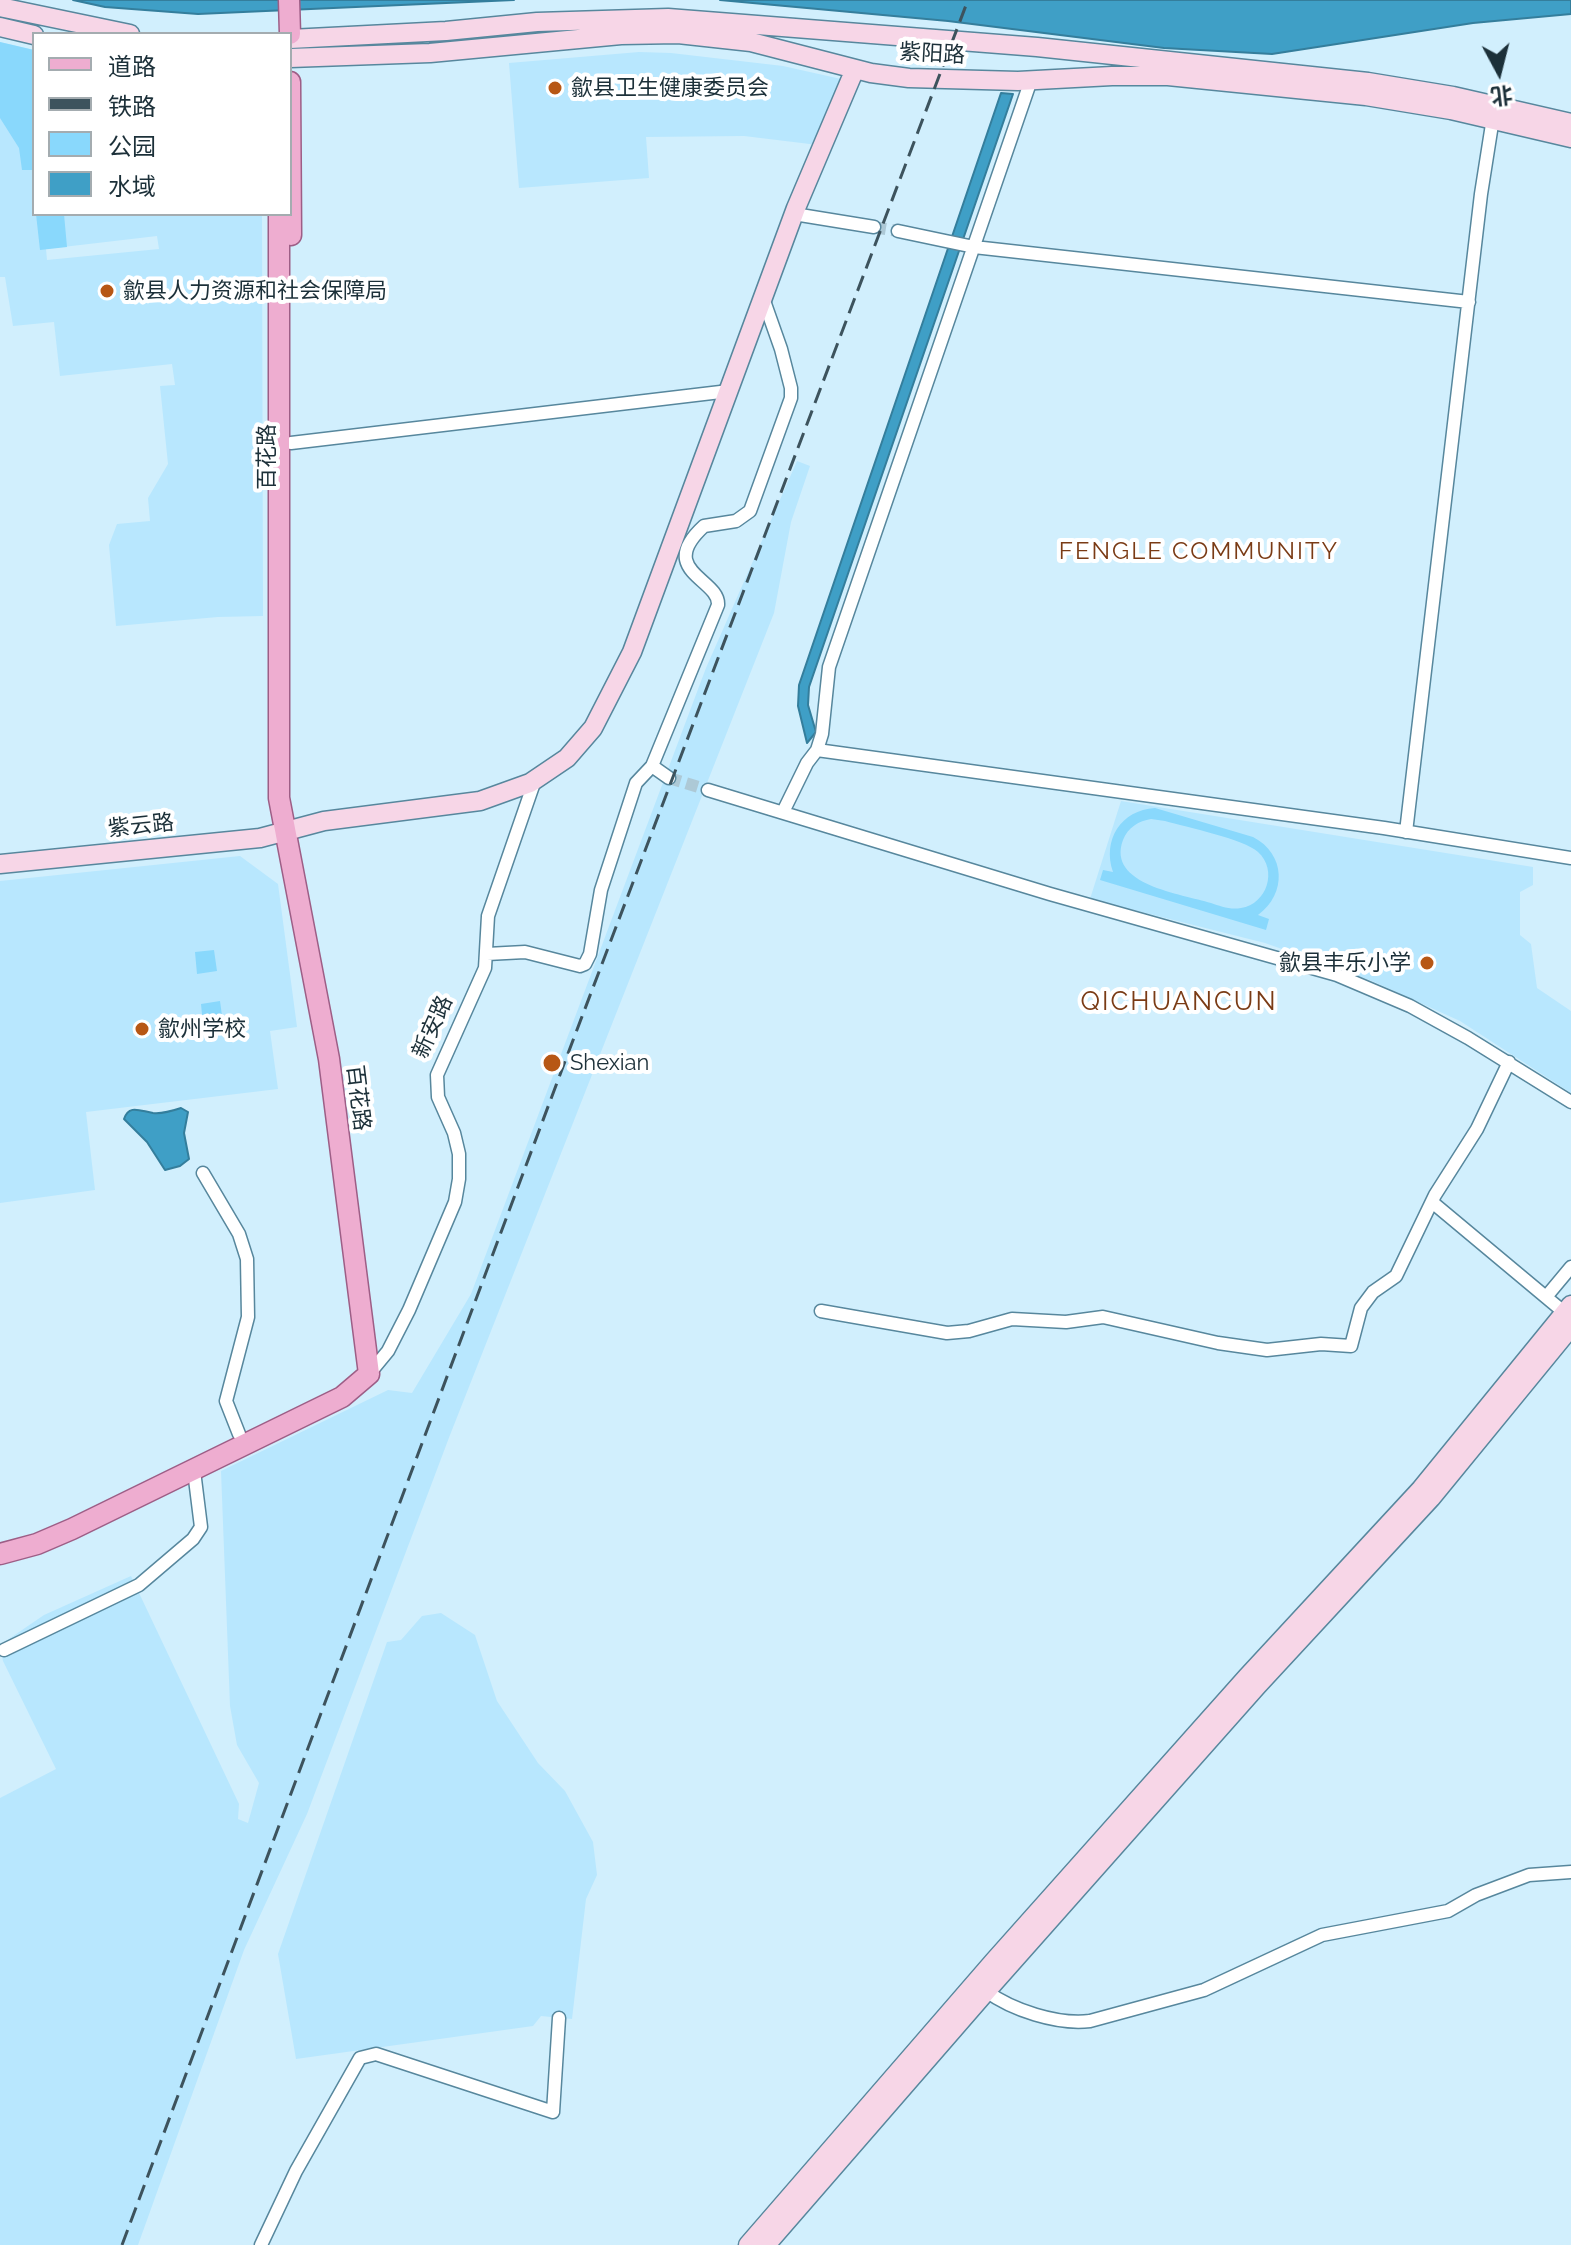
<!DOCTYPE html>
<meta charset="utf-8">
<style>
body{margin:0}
#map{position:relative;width:1571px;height:2245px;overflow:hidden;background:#d1effd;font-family:Raleway,"Noto Sans SC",sans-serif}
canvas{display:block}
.legend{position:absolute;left:32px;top:32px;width:260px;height:184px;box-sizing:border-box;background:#fff;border:2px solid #a4acb0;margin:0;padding:10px 14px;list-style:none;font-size:24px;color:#1c3039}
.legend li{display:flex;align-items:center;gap:16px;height:40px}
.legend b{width:40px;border:2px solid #a4acb0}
.north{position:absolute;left:1459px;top:32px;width:80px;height:80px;-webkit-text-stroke:6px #fff;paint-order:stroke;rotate:173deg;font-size:22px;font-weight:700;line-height:32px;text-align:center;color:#1c3039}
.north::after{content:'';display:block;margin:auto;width:28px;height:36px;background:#1c3039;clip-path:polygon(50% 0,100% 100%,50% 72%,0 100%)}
</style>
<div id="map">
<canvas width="1571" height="2245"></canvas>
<ul class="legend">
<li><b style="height:10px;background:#eeadd0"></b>道路</li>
<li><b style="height:10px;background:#3d535d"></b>铁路</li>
<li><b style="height:22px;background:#89d8fc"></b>公园</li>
<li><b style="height:22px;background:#3f9fc6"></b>水域</li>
</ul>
<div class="north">北</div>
</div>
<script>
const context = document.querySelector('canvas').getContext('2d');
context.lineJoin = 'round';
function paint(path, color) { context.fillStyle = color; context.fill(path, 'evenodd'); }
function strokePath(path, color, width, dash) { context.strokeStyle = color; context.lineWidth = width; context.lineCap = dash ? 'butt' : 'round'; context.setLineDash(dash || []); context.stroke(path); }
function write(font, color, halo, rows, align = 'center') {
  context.font = font + ' Raleway,"Noto Sans SC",sans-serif'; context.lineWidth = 8; context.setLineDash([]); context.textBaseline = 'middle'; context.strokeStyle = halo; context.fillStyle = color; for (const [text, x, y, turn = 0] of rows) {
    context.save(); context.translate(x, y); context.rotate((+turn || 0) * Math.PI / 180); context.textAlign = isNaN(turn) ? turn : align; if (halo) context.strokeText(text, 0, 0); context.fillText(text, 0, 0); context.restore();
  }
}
const built = new Path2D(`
 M0,42l34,8v164h228l1,402 -45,1 -102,9 -7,-81 8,-21 33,-3 -2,-23 20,-34 -8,-78 15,-1 -3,-21 -112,12 -6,-54 -41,4 -8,-49h-5zM157,236l2,13 -112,11 -1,-11z
 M639,52l32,1 112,13 58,13 -1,9 -22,57 -74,-9 -98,1 3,41 -130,10 -10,-125z
 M797,461l13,5 -19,56 -17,91 -324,822 -143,379 -63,136 -106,295h-138v-447l56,-29 -53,-108 -3,-16 44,-30 87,-39 108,228 -1,15 10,4 11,-40 -22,-38 -7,-39 -9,-235 167,-81 24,3 59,-99 235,-626z
 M1121,801l412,66v18l-13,7v43l11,9 6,44 34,23v82l-111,-72 -88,-40 -107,-38 -175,-44z
 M240,856l38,28 19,143 -27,4 8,58 -192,23 9,78 -95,13v-322z
 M441,1613l34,22 22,66 41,62 27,28 28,51 4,33 -11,24 -14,120 -31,-3 -8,10 -237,33 -18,-105 109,-312 14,-2 21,-24z`);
const green = new Path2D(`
 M0,42l34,8v144l-2,-24h-10l-3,-22 -19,-30z
 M36,214h28l3,33 -27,3z
 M1155,808l98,29c33,17 34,57 5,78l11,4 -3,11 -166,-50 3,-10 10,2c-11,-32 8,-62 42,-64zM1151,819l14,2c21,6 79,18 93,31 20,18 9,52 -17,56 -11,2 -21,-2 -30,-5 -29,-9 -105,-18 -88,-63 5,-13 16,-19 28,-21z
 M214,950l3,21 -20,3 -2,-22z
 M220,1001l3,22 -20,2 -2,-21z`);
const water = new Path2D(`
 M73,0h441l-316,14 -93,-7z
 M720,0h851v14l-98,9 -201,31 -108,-6 -216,-27z
 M1001,93l12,1 -204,593 -1,18 8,27 -9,11 -9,-37 1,-21z
 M181,1108l7,4 -4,21 5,26 -9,7 -15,4 -18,-28 -23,-23c5,-15 16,-8 29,-6 9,1 19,-2 28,-5z`);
const streetTunnel = new Path2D(`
 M874,227l24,4
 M669,778l39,12`);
const street = new Path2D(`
 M794,214l80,13
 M898,231l76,16 495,55
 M291,443l438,-52
 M817,750l567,78 187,30
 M652,766l17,12
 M708,790l342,104 287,81 73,31 58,32 103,64
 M783,812l24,-49 10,-13 5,-16 7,-67 202,-587
 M1406,832l75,-638 12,-76
 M487,954l38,-2 55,14 5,-2 5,-10 11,-64 35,-107 16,-17 66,-161c2,-26 -63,-34 -14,-79l32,-5 14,-10 41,-113v-10l-10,-39 -18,-51
 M203,1173l36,61 8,25 1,58 -22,84 13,33
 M1432,1202l133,111
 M1546,1297l25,-30
 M821,1311l126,22 22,-2 43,-12 54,3 37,-5 115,26 49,7 54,-6 30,2 10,-38 12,-16 23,-16 39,-81 42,-66 32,-67
 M369,1374l19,-23 21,-41 46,-108 4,-23v-25l-5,-21 -16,-36 -1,-22 48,-107 3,-52 47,-136
 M4,1650l135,-65 54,-46 8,-12 -7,-56
 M986,1991c26,19 71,34 104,30l114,-31 118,-55 126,-24 28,-16 53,-20 42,-3
 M261,2245l35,-74 64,-113 16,-4 177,58 6,-94`);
const secondary = new Path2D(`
 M0,7l130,27
 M0,27l34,8
 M290,39l156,-8 91,-9 131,-4 369,29 331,35 85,14 118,27
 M290,58l140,-5 191,-18 57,-1 73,8 120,31 38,5 109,3 94,-5h56l198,20 85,14 120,28
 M0,864l260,-26 64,-17 156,-20 50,-18 37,-25 26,-30 39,-76 164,-444 59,-139
 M748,2245l246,-284 253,-284 174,-188 150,-184
 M766,2245l224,-258 267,-301 174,-188 140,-171`);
const primary = new Path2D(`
 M289,0l1,34
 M290,82l1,153
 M279,214v584l50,261 40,315
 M0,1554l37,-10 35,-15 270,-132 27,-23`);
const rail = new Path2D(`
 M122,2245l442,-1181 404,-1064`);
const markers = [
 [555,88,8,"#b75715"],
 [107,291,8,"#b75715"],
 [1427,963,8,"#b75715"],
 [142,1029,8,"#b75715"],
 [552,1063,10,"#b75715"]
];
const streetNames = [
 ["紫阳路",932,54,3],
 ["百花路",267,457,-90],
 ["紫云路",141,826,-6],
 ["新安路",433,1027,-66],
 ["百花路",358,1098,83]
];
const poiNames = [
 ["歙县卫生健康委员会",571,88],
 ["歙县人力资源和社会保障局",123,291],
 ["歙县丰乐小学",1411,963,"right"],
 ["歙州学校",158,1029],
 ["Shexian",570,1063]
];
const neighbourhoodNames = [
 ["FENGLE COMMUNITY",1199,552]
];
const quarterNames = [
 ["QICHUANCUN",1179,1002]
];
paint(built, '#b8e7fe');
paint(green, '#89d8fc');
paint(water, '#3f9fc6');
strokePath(water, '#347e9c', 2);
strokePath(streetTunnel, '#adc9d6', 12, [12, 6]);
strokePath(street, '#57879d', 15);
strokePath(secondary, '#57879d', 21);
strokePath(primary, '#9d5e86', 23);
strokePath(street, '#fff', 12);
strokePath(secondary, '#f7d6e7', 18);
strokePath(primary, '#eeadd0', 20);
strokePath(rail, '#3d535d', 3, [16, 8]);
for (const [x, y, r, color] of markers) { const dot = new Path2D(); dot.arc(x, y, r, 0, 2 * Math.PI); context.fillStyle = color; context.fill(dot); strokePath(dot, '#fff', 3); }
write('22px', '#1c3039', '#fff', streetNames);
write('22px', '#1c3039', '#fff', poiNames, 'left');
context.letterSpacing = '2px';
write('24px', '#7a3b15', '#fff', neighbourhoodNames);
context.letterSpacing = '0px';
context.letterSpacing = '2px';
write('26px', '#7a3b15', '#fff', quarterNames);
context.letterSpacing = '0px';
</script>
